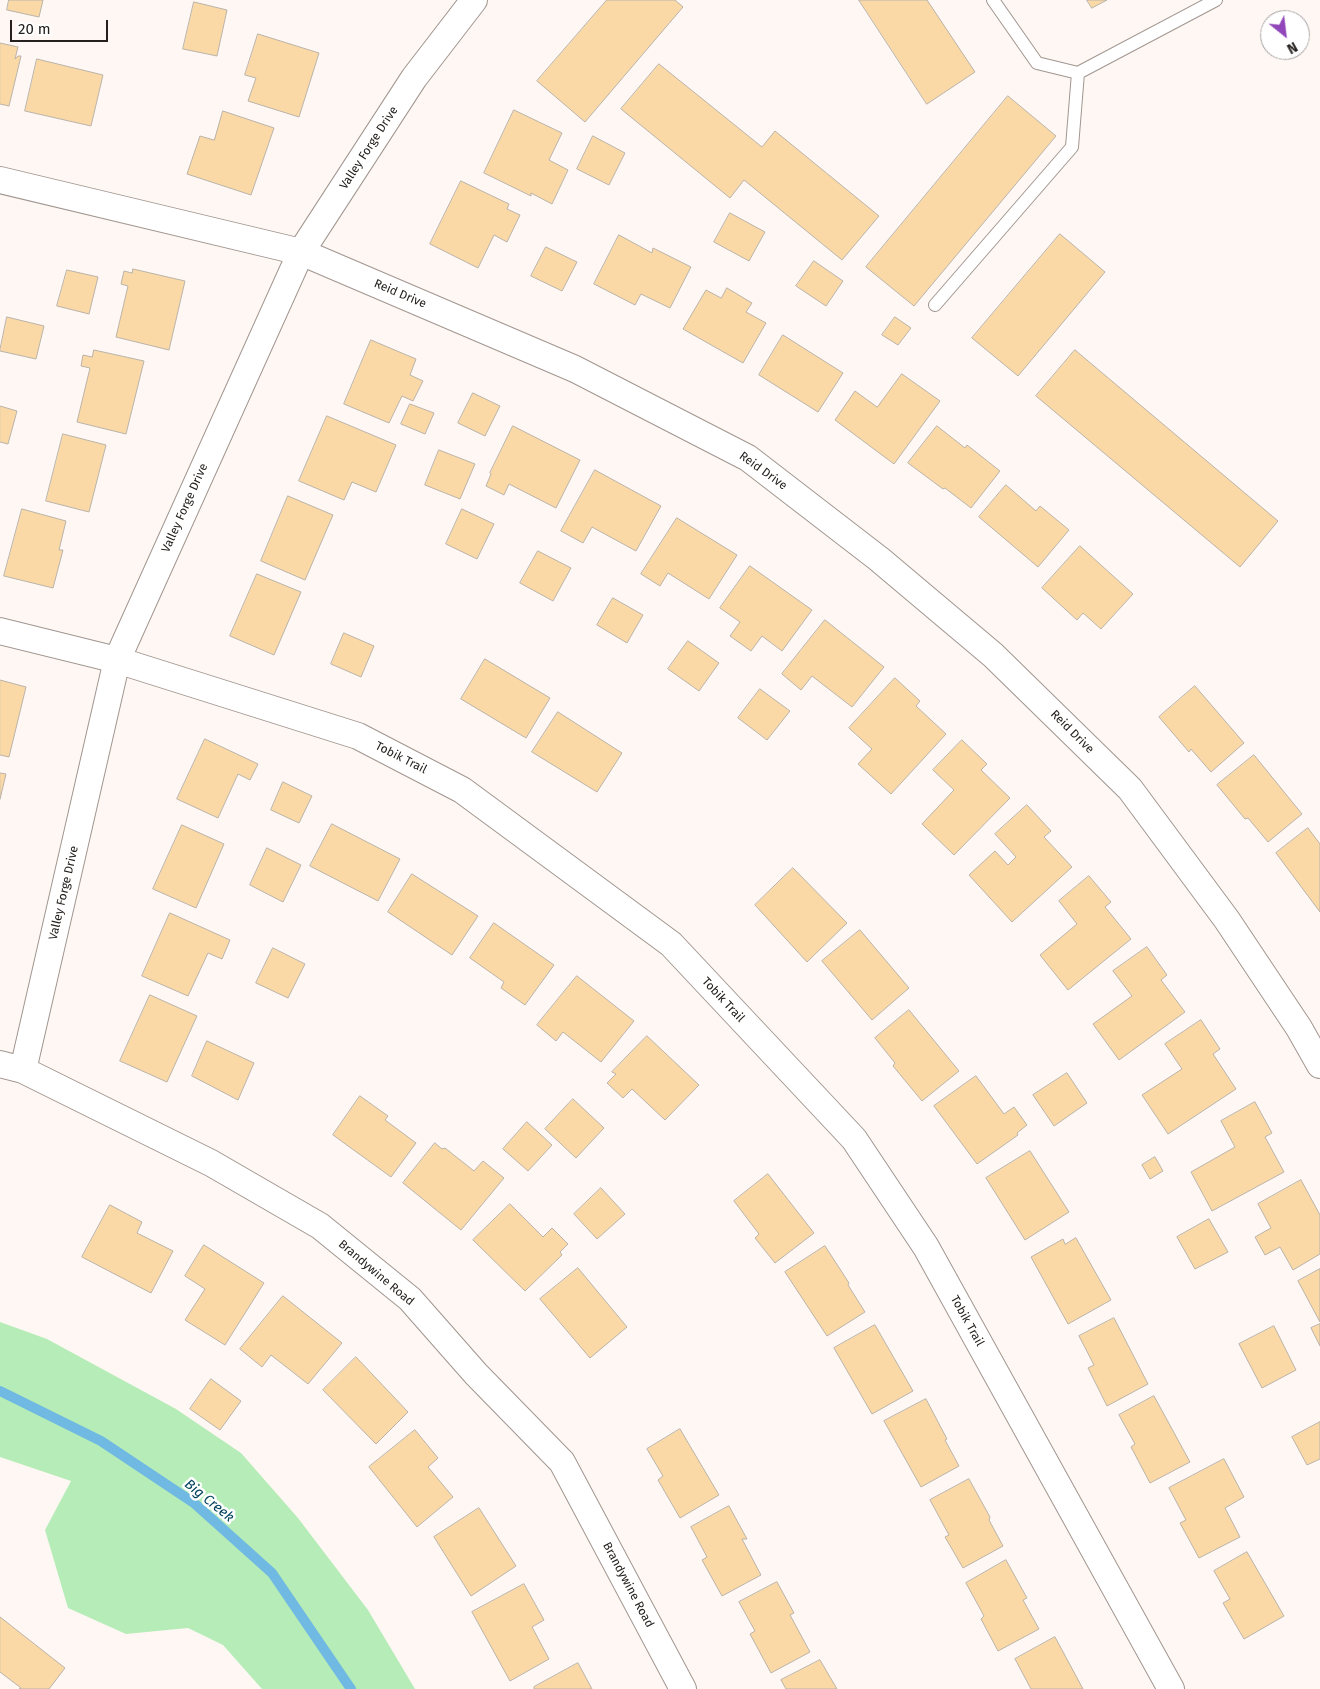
<!DOCTYPE html>
<style>
body{margin:0}
#map{position:relative;width:1320px;height:1689px;overflow:hidden;background:#fff7f3;font-family:"Fira Sans",sans-serif}
canvas{display:block}
.north{position:absolute;left:1260px;top:10px;width:50px;height:50px;box-sizing:border-box;background:#fff;border:1px solid #a7a6a5;border-radius:50%;rotate:151deg;font-size:14px;font-weight:700;line-height:20px;text-align:center;color:#24201e}
.north::after{content:'';display:block;margin:auto;width:18px;height:22px;background:#9147b9;clip-path:polygon(50% 0,100% 100%,50% 72%,0 100%)}
.scale{position:absolute;left:10px;top:20px;width:98px;height:22px;box-sizing:border-box;border:2px solid #24201e;border-top:0;padding-left:6px;font-size:15px;line-height:18px;white-space:nowrap;color:#24201e;-webkit-text-stroke:4px #fff;paint-order:stroke}
</style>
<div id="map">
<canvas width="1320" height="1689"></canvas>
<div class="north">N</div>
<div class="scale">20 m</div>
</div>
<script>
const context = document.querySelector('canvas').getContext('2d');
context.lineJoin = 'round';
function paint(path, color) { context.fillStyle = color; context.fill(path, 'evenodd'); }
function strokePath(path, color, width, dash) { context.strokeStyle = color; context.lineWidth = width; context.lineCap = dash ? 'butt' : 'round'; context.setLineDash(dash || []); context.stroke(path); }
function write(font, color, halo, rows, align = 'center') {
  context.font = font + ' "Fira Sans",sans-serif'; context.lineWidth = 5; context.setLineDash([]); context.textBaseline = 'middle'; context.strokeStyle = halo; context.fillStyle = color; for (const [text, x, y, turn = 0] of rows) {
    context.save(); context.translate(x, y); context.rotate((+turn || 0) * Math.PI / 180); context.textAlign = isNaN(turn) ? turn : align; if (halo) context.strokeText(text, 0, 0); context.fillText(text, 0, 0); context.restore();
  }
}
const green = new Path2D(`
 M0,1322l47,17 129,70 65,44 57,65 70,92 47,79h-153l-39,-44 -35,-17 -62,6 -58,-26 -23,-78 26,-49 -71,-24z`);
const stream = new Path2D(`
 M0,1391l101,50 93,62 78,70 79,116`);
const building = new Path2D(`
 M9,0h34l-4,17 -32,-7z
 M607,0h68l8,7 -98,115 -48,-41z
 M859,0h68l48,72 -48,32z
 M1087,0h20l-15,8z
 M194,2l33,8 -10,46 -34,-7z
 M258,34l61,19 -20,64 -51,-16 8,-23 -11,-3z
 M0,43l18,4 -3,12 3,-3h3l-12,50 -9,-2z
 M37,59l66,16 -12,51 -66,-15z
 M659,64l103,83 13,-16 104,85 -37,44 -98,-80 -14,18 -109,-89z
 M1008,96l48,40 -142,170 -48,-39z
 M514,110l48,23 -13,27 19,10 -16,34 -21,-11v3l-47,-23z
 M223,111l51,17 -23,67 -64,-21 13,-38 14,4z
 M593,136l32,17 -16,32 -32,-16z
 M461,181l48,23 -2,5 13,6 -13,27 -13,-7 -16,33 -48,-24z
 M730,213l35,19 -16,29 -35,-19z
 M1060,234l45,38 -87,104 -46,-38z
 M619,235l33,18 1,-5 38,19 -21,41 -29,-14 -6,11 -41,-21z
 M546,247l31,15 -15,29 -31,-15z
 M814,261l29,20 -17,25 -30,-20z
 M133,269l52,12 -16,69 -53,-13 12,-51 -7,-2 3,-13 8,2z
 M67,270l31,7 -9,37 -32,-8z
 M727,288l25,15 -6,9 20,11 -23,40 -60,-34 23,-39 15,8z
 M7,317l37,9 -8,33 -36,-8z
 M895,317l16,11 -13,17 -16,-10z
 M783,335l60,38 -25,39 -59,-37z
 M371,340l45,19 -6,16 13,6 -10,20 -11,-5 -13,27 -45,-19z
 M94,350l50,11 -18,73 -49,-12 13,-54 -9,-2 2,-11 9,2z
 M1075,350l203,171 -38,46 -204,-171z
 M902,374l38,27 -46,63 -59,-44 20,-29 22,16z
 M473,393l27,13 -15,30 -27,-13z
 M410,404l24,9 -9,21 -24,-10z
 M0,406l17,5 -9,33 -8,-2z
 M327,416l69,29 -20,47 -24,-10 -8,18 -45,-19z
 M513,426l67,34 -24,48 -47,-24 -5,11 -18,-9 5,-12 -1,-1z
 M937,426l28,22 2,-3 33,26 -29,37 -26,-20 -2,1 -35,-26z
 M63,434l43,11 -17,67 -43,-11z
 M439,450l36,14 -15,35 -35,-14z
 M595,470l66,36 -25,45 -44,-24 -9,16 -22,-12z
 M1006,485l30,26 4,-5 29,24 -31,37 -59,-50z
 M288,496l45,19 -28,65 -44,-19z
 M22,509l44,12 -7,29h4l-10,38 -49,-12z
 M462,509l32,15 -17,35 -31,-15z
 M677,518l60,37 -28,44 -41,-26 -8,13 -19,-12z
 M1080,546l53,48 -32,35 -18,-16 -6,7 -35,-32z
 M538,551l33,17 -18,33 -33,-18z
 M750,566l62,44 -30,41 -20,-15 -11,15 -21,-15 10,-14 -20,-14z
 M257,574l44,18 -27,63 -44,-19z
 M613,598l30,17 -16,28 -30,-18z
 M825,620l59,47 -32,40 -40,-31 -11,14 -19,-16z
 M344,633l30,13 -13,31 -30,-13z
 M688,641l31,22 -20,28 -31,-22z
 M485,659l65,39 -24,40 -65,-39z
 M895,678l25,23 -4,5 30,28 -55,60 -33,-30 14,-15 -23,-21z
 M0,680l26,7 -17,70 -9,-2z
 M1195,686l49,57 -33,29 -20,-23 -2,3 -30,-35z
 M760,689l30,22 -23,29 -29,-22z
 M558,712l64,41 -25,39 -65,-40z
 M205,739l53,25 -8,16 -12,-6 -20,44 -41,-19z
 M962,740l25,24 -6,6 29,28 -56,57 -32,-31 32,-34 -21,-20z
 M1254,755l48,59 -34,28 -20,-24 -3,1 -28,-34z
 M0,773l6,1 -6,25z
 M283,782l29,14 -13,27 -28,-13z
 M1027,805l24,26 -7,6 28,30 -60,55 -43,-47 26,-24 13,14 8,-8 -21,-23z
 M332,824l68,35 -22,42 -68,-35z
 M182,825l42,19 -28,64 -43,-19z
 M1308,828l12,16v68l-44,-59z
 M267,848l34,17 -18,37 -33,-17z
 M793,868l54,55 -40,39 -52,-57z
 M412,874l66,42 -26,39 -64,-43z
 M1089,876l22,26 -6,5 26,32 -63,51 -28,-35 37,-31 -18,-23z
 M170,913l60,27 -8,19 -14,-6 -20,43 -46,-20z
 M494,923l60,42 -29,40 -24,-17 3,-6 -34,-24z
 M860,930l49,58 -37,32 -50,-59z
 M1147,947l20,28 -6,5 24,32 -66,48 -26,-36 39,-28 -19,-25z
 M273,948l32,16 -17,34 -32,-15z
 M577,976l57,45 -33,41 -38,-30 -7,9 -19,-16z
 M150,995l47,21 -30,66 -47,-21z
 M909,1010l50,61 -37,30 -29,-35 2,-3 -20,-25z
 M1201,1020l19,29 -7,5 23,35 -68,45 -26,-39 40,-26 -17,-25z
 M647,1036l52,49 -34,35 -33,-31 -9,9 -16,-15 9,-9 -4,-2z
 M207,1041l47,22 -16,37 -46,-24z
 M1067,1073l20,30 -33,23 -21,-31z
 M976,1076l28,38 10,-7 13,18 -10,8 1,2 -41,29 -43,-58z
 M360,1096l28,20 -3,4 31,23 -25,34 -58,-42z
 M573,1099l31,29 -28,30 -31,-29z
 M1255,1102l17,31 -7,4 19,35 -72,39 -21,-39 44,-25 -14,-26z
 M527,1122l25,23 -24,26 -25,-22z
 M435,1143l7,6 3,-1 29,23 9,-10 21,17 -43,52 -58,-47z
 M1030,1151l39,61 -44,28 -39,-62z
 M1155,1157l8,14 -13,8 -8,-14z
 M768,1174l46,59 -39,30 -20,-25 4,-4 -25,-33z
 M1301,1180l19,35v39l-27,16 -13,-23 -15,8 -10,-18 16,-9 -13,-24z
 M601,1188l24,26 -28,25 -23,-25z
 M510,1204l33,33 9,-9 16,16 -8,8 2,3 -37,36 -52,-51z
 M110,1205l32,17 -5,11 36,18 -22,42 -69,-36z
 M1209,1219l19,33 -33,17 -18,-32z
 M1076,1238l35,62 -43,24 -37,-67 32,-18 2,5z
 M204,1245l60,38 -39,62 -40,-25 20,-31 -20,-13z
 M825,1246l24,37 -1,2 17,27 -38,24 -42,-64z
 M578,1268l49,59 -37,31 -50,-59z
 M1320,1269v53l-22,-41z
 M283,1296l59,47 -34,41 -37,-29 -9,12 -22,-18z
 M1114,1318l34,66 -41,22 -19,-38 6,-3 -15,-29z
 M1320,1324v22l-9,-18z
 M875,1325l38,66 -41,23 -38,-66z
 M1274,1326l22,44 -34,18 -23,-44z
 M356,1357l52,55 -32,32 -53,-54z
 M211,1379l30,22 -21,29 -30,-21z
 M1154,1396l36,66 -40,21 -19,-36 4,-3 -16,-29z
 M926,1399l21,40 -2,1 14,26 -38,21 -37,-66z
 M1320,1422v37l-13,6 -15,-28z
 M680,1429l39,66 -39,23 -22,-38 5,-4 -16,-27z
 M415,1430l23,28 -10,9 25,30 -36,30 -48,-60z
 M1224,1459l20,38 -19,11 15,29 -41,21 -19,-35 6,-3 -17,-32z
 M969,1479l21,38 -1,3 14,26 -40,22 -18,-31 4,-2 -19,-35z
 M729,1506l18,33h-5l19,36 -39,21 -20,-36 5,-3 -16,-30z
 M479,1508l37,58 -45,30 -37,-59z
 M1247,1552l37,64 -40,23 -21,-36 7,-4 -16,-28z
 M1006,1560l21,38 -4,2 16,29 -41,22 -17,-32 3,-3 -18,-33z
 M777,1582l17,31 -4,2 20,37 -39,21 -21,-39 5,-3 -16,-29z
 M524,1584l20,36 -12,7 17,32 -39,22 -38,-69z
 M0,1617l65,51 -16,21h-30l2,-1 -21,-16z
 M1055,1637l28,52h-52l-16,-30z
 M820,1660l17,29h-51l-5,-9z
 M578,1663l14,26h-58v-2z`);
const lane = new Path2D(`
 M993,0l44,63 41,10 138,-73
 M935,305l137,-158 6,-74`);
const street = new Path2D(`
 M0,180l301,72 274,117 173,89 131,101 114,96 137,134 97,131 72,108 21,37
 M0,631l117,29 241,76 104,54 209,154 183,195 72,108 245,442
 M0,1064l23,6 188,93 109,63 90,73 66,75 86,88 121,227
 M23,1070l94,-410 184,-408 113,-174 60,-78`);
const streetNames = [
 ["Valley Forge Drive",369,148,-57],
 ["Reid Drive",400,294,23],
 ["Reid Drive",763,471,36],
 ["Valley Forge Drive",185,508,-66],
 ["Reid Drive",1072,732,45],
 ["Tobik Trail",401,758,27],
 ["Valley Forge Drive",64,893,-77],
 ["Tobik Trail",723,1000,47],
 ["Brandywine Road",376,1273,40],
 ["Tobik Trail",967,1321,61],
 ["Brandywine Road",628,1585,62]
];
const waterNames = [
 ["Big Creek",209,1501,39]
];
paint(green, '#b6ecb8');
strokePath(stream, '#6fb9e2', 10);
paint(building, '#fad9a6');
strokePath(building, '#bab3a9', 1);
strokePath(lane, '#a19690', 14);
strokePath(street, '#a19690', 28);
strokePath(lane, '#fff', 12);
strokePath(street, '#fff', 26);
write('12px', '#24201e', '#fff', streetNames);
write('italic 14px', '#01425e', '#fff', waterNames);
</script>
